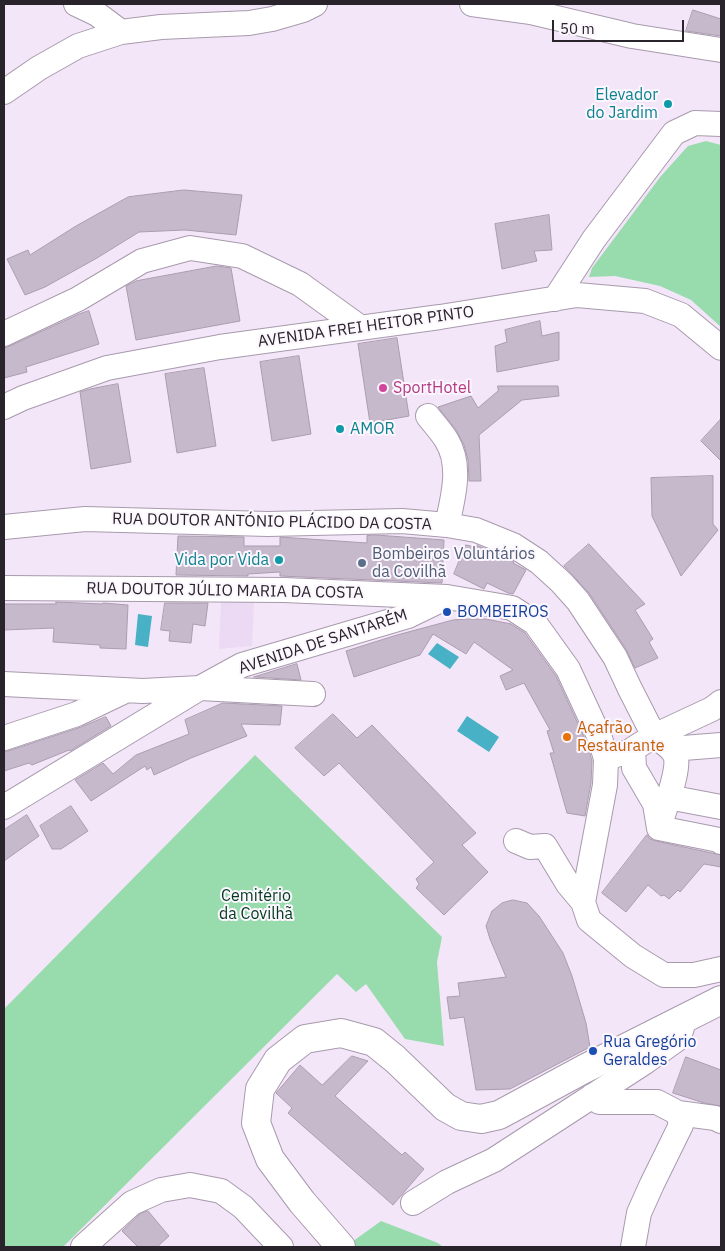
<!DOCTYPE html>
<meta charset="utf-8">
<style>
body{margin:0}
#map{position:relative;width:725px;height:1251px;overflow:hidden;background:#f4e6f9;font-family:"IBM Plex Sans",sans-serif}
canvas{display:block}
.frame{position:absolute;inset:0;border:5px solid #29242b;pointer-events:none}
.scale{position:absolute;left:552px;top:20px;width:132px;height:22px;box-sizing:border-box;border:2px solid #29242b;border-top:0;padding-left:6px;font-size:15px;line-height:18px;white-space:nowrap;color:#29242b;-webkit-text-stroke:4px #fcf6fe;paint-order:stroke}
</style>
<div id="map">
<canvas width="725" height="1251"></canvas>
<div class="frame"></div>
<div class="scale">50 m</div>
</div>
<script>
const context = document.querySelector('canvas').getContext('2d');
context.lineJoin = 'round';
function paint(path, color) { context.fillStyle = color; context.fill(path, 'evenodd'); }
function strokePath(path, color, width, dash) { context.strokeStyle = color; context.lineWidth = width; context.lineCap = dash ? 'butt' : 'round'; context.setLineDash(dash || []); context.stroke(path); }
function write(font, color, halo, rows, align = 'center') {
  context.font = font + ' "IBM Plex Sans",sans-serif'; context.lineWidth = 4; context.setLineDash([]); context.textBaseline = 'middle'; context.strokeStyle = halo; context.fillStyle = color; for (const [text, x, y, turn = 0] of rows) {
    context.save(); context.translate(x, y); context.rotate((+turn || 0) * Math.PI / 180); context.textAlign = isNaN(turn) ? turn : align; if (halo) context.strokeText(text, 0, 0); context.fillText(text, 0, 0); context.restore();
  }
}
const built = new Path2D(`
 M221,600l33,2 -2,44 -33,3z`);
const green = new Path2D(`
 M706,141l15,4v182l-30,-27 -31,-14 -45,-10 -26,1 3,-9 69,-92 27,-30z
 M255,755l187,182 -5,25 7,84 -39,-7 -39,-55 -10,8 -19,-18 -274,273h-59v-238z
 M381,1221l57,22 5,4h-98z`);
const water = new Path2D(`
 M138,614l14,2 -4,31 -13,-2z
 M437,643l22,14 -9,12 -22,-15z
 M467,716l32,21 -10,15 -32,-21z`);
const building = new Path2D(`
 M693,10l28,9v17l-35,-5z
 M184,190l58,5 -6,40 -51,-5 -46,2 -42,26 -52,29 -20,8 -18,-36 21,-9 2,5 46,-29 52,-29z
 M549,215l3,35 -18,1 3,10 -35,8 -7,-45z
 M217,266l14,2 9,53 -104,19 -10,-54 10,-5z
 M89,311l10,33 -73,23 1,5 -23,6v-30l6,-2 69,-32z
 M540,321l2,15 17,-4v28l-62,12 -2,-26 12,-4 -2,-12z
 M397,338l12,78 -39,7 -12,-79z
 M299,356l12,78 -39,7 -12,-79z
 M204,368l12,78 -39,7 -12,-79z
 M118,384l13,78 -40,7 -11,-77 10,-3z
 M498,386h60l1,10 -37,4 -43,35 2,46h-12l-1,-21 -4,-15 -8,-15 -18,-23 33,-11 7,12 20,-17z
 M721,419v42l-20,-20z
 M713,476v48l5,6 -37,46 -29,-60 -1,-38z
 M376,535l68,5 -2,43 -162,-7v-4l-32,2v2l-72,-1 2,-39 66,1v9h36v-9l87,6v-7z
 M589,544l56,60 -10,6 18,29 -4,3 9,16 -23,10 -9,-19 -37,-56 -25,-27z
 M466,545l9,2 1,-2 31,12 7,5 -1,1 13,7 -13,24 -5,-1 -21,-10 -3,6 -30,-15z
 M56,602l47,2v-1l25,2 -2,44 -26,-1v-3l-47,-3 1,-14 -50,2v-26h52z
 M165,603h43l-3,23 -12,-2 -2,19 -22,-2 1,-10 -9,-1z
 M469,619h17l25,5 14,9 31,43 31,67 5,18 -1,22 -6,33 -18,-3 -17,-60h4l-7,-22 3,-1 -26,-47 -18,7 -6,-14 13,-6 -39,-28 -8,12 -33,-20 -13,21 -66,22 -8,-26 51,-16 56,-15z
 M297,664l4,16 -46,-3h-1z
 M223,703l59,3 -2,19 -39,-1 6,12 -56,22 -37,17 -3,-8 -4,3 -2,-4 -54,35 -16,-21 28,-17 10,11 23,-19 53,-21 -4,-14z
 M333,714l24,24 15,-13 104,108 -14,12 26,27 -44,43 -28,-27 3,-4 -3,-5 18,-17 -95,-99 -15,13 -29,-28z
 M106,717l5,9 -41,25 -1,-1 -37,15 -3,-2 -25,8v-20h4l73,-24z
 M71,806l17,25 -27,18h-9l-12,-23z
 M27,815l12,21 -35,25v-31z
 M647,835l3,4 6,2 65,14v12l-17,-3 -24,28 -2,-2 -9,9 -5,-4 -3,1 -13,-11 -22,27 -24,-19z
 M513,900l14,3 12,13 24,37 9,23 14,47 4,24 -80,42 -34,1 -12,-73 -14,2 -3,-22 13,-1 -2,-13 48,-6 -16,-38 -4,-13 6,-15 10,-8z
 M352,1056l16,5 -33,35 67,59 3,-3 19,17 -31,36 -105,-92 4,-5 -16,-15 24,-28 22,20z
 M686,1057l35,13v36l-17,-3 -31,-10z
 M148,1211l21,25 -12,11h-19l-16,-16 18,-17z`);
const minor = new Path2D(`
 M76,4l21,10 24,18
 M472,4l59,8 101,24 89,14
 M4,92l35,-24 39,-22 43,-14 40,-5 88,-4 23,-4 31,-9 12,-6
 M555,299l39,-60 80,-106 21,-10 26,1
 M4,334l74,-35 64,-38 48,-13 52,8 58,28 61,44
 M4,407l19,-9 84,-30 113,-21 220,-30 137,-22 68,6 36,14 40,33
 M428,416c6,8 14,16 19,25 15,25 6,57 0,84
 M4,527l81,-8 183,5 134,-3 45,4 29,5 37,15 26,17 23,21 16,18 37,56 15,32 24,47 58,-27 9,-7
 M4,588l280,2 163,7 65,11 23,15 33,46 32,69 6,21
 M4,684l139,7 57,-3 113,6
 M654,736c8,6 20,12 22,22 3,15 -13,55 -17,70l-4,-24 -21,-36 -1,-19z
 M4,738l73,-24 48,-23
 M671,749l50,-4
 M668,797l53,10
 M4,807l196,-119 42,-23 166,-49 35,-17
 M659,828l60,12 2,2
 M516,841l14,6 15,-1 23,38 15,18 6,18 44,36 31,19h30l27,-6
 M583,902l22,-117 1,-26 15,-6
 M592,1096l7,6h58l21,11 37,5 6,3
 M413,1203l34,-21 47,-22 151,-98 31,-22 5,-9 3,-12
 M83,1247l49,-44 29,-13 29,-5 31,6 22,16 38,40
 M633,1247l6,-34 13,-29 29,-59 -3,-12`);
const major = new Path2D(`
 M341,1247l-39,-45 -32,-43 -14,-36 4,-34 18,-29 27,-21 36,-6 33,9 21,17 50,48 16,9 20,3 18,-4 85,-46 137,-69`);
const markers = [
 [668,104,5,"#0f9aa8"],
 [383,388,5,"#d1479c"],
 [340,429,5,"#0f9aa8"],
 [279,560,5,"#0f9aa8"],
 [362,563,5,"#5c6f8a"],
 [447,612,5,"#1a4fb4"],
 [567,737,5,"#e8710a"],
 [593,1051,5,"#1a4fb4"]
];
const cultureNames = [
 ["Elevador",658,95],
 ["do Jardim",658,113],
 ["AMOR",350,429,"left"],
 ["Vida por Vida",269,560]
];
const streetNames = [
 ["AVENIDA FREI HEITOR PINTO",366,327,-8],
 ["RUA DOUTOR ANTÓNIO PLÁCIDO DA COSTA",272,522,1],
 ["RUA DOUTOR JÚLIO MARIA DA COSTA",225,591,1],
 ["AVENIDA DE SANTARÉM",323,642,-18]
];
const hotelNames = [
 ["SportHotel",393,388]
];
const serviceNames = [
 ["Bombeiros Voluntários",372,554],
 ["da Covilhã",372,572]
];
const transitNames = [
 ["BOMBEIROS",457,612],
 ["Rua Gregório",603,1042],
 ["Geraldes",603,1060]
];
const foodNames = [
 ["Açafrão",577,728],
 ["Restaurante",577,746]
];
const parkNames = [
 ["Cemitério",256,896],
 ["da Covilhã",256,914]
];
paint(built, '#ecd9f3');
paint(green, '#98dcae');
paint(water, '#48b1c6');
paint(building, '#c7b9cc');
strokePath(building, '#ab9daf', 1);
strokePath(minor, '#a89aad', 26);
strokePath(major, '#a89aad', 30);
strokePath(minor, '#fff', 24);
strokePath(major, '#fff', 28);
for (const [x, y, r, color] of markers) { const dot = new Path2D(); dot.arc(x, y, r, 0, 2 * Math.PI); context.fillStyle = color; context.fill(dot); strokePath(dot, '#fcf6fe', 2); }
write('16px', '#0d838f', '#fcf6fe', cultureNames, 'right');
write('16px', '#29242b', '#fcf6fe', streetNames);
write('16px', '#b23c85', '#fcf6fe', hotelNames, 'left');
write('16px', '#4e5e75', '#fcf6fe', serviceNames, 'left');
write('16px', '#164399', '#fcf6fe', transitNames, 'left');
write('16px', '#c56008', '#fcf6fe', foodNames, 'left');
write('16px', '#003a1c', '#fcf6fe', parkNames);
</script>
